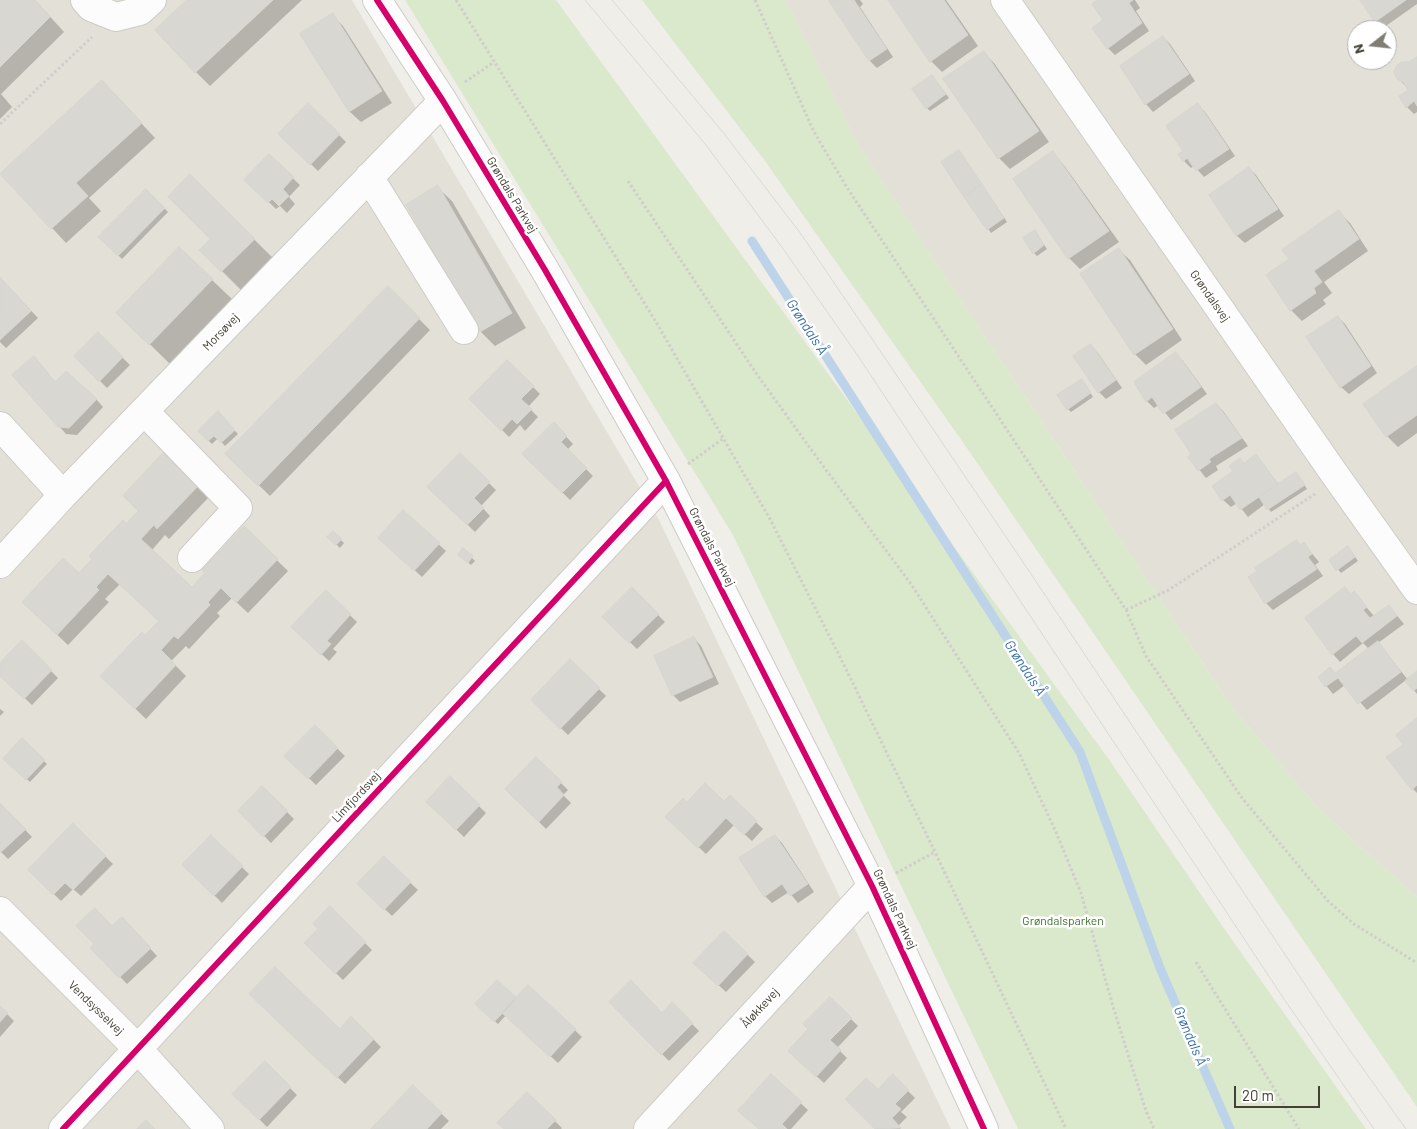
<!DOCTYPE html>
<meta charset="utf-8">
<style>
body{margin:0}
#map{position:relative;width:1417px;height:1129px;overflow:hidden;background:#efeee9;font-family:Barlow,sans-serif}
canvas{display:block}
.north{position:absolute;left:1347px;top:20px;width:50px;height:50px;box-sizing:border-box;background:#fff;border:1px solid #b4b3af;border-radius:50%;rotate:254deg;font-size:14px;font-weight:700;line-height:20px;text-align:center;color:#444036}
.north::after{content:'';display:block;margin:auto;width:18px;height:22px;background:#807d75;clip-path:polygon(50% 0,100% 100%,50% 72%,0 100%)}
.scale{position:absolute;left:1234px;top:1086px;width:86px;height:22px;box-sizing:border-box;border:2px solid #444036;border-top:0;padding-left:6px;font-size:15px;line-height:18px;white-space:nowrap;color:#444036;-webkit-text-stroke:4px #fff;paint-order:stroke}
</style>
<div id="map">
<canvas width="1417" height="1129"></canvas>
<div class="north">N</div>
<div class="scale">20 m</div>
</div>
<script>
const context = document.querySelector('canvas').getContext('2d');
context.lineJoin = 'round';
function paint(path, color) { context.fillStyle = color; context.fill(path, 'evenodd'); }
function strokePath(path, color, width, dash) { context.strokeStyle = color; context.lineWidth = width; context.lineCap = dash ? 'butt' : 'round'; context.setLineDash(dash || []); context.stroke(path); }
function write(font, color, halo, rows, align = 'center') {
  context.font = font + ' Barlow,sans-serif'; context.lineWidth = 5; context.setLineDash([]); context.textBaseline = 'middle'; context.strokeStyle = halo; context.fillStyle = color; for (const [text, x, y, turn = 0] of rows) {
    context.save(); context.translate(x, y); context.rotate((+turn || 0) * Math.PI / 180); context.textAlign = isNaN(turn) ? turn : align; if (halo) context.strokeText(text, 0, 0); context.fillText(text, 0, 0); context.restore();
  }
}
const residential = new Path2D(`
 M0,0h352l307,520 292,609h-951z
 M786,0h631v897l-98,-88 -87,-102 -372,-559zM1357,30h30v30h-30z`);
const green = new Path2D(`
 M405,0h151l554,761 113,166 143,202h-348l-285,-594z
 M642,0h144l74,148 372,559 87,102 98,88v210l-450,-659 -202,-287z`);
const shadow = new Path2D(`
 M0,0h35l29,32 -63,62 11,13 -12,12z
 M189,0h113l-92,86 -14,-14z
 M830,0h30l3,4 -3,3 33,50 -16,11 -7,-7z
 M889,0h57l32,46 -36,26 -11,-11z
 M1100,0h35l5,8 -4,3 13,20 -34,24 -7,-7 -14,-20 11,-8z
 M1362,0h55v4l-34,24 -7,-7z
 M332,15l11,11 49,77 -31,19 -11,-10 -49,-77z
 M1163,37l7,7 25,37 -42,31 -7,-8 -25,-37z
 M984,53l10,10 55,79 -39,27 -11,-11z
 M1417,58v54l-3,2 -7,-7 2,-17 -11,-12 11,-15z
 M932,76l17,22 -19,13 -3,-3z
 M116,96l39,42 -66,60 12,13 -35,32 -64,-69z
 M308,104l38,38 -28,29 -38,-37z
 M1198,105l7,7 30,44 -31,21 -10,-11 -3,2 -7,-7v-10z
 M1052,153l11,11 56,78 -39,27 -11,-11 -54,-79z
 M962,155l45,67 -16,11 -48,-71z
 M269,156l31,29 -11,12 6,7 -8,9 -7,-7 -4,3 -30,-29z
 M1249,168l7,7 28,41 -39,27 -8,-7 -26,-41z
 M190,176l84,83 -32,32 -41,-41 11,-11z
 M437,187l15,14 74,127 -31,18 -14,-14 -74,-126z
 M146,190l22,22 -46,47 -22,-22z
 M1339,212l11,11 18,28 -44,31 8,11 -9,7 3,4 -24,17 -11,-11 -23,-35 23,-16z
 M1035,232l12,17 -10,7 -3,-3z
 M1119,250l11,10 52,80 -36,25 -11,-11 -54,-80z
 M0,278l38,40 -32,30 -6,-6z
 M212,280l20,19 -62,65 -52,-51z
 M388,288l42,42 -160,166 -43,-42z
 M1338,317l7,7 32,49 -28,21 -8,-7z
 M98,334l32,31 -23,23 -32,-32z
 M1091,346l7,7 24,35 -16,11 -7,-7z
 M1176,354l7,7 24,33 -36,26 -12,-15 -5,3 -7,-7 -11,-19z
 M507,361l33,33 -12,13 10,10 -13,14 -5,-6 -11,12 -38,-38z
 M41,365l15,18 40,16 7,8 -26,28 -11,-1 -7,-8z
 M1417,368v65l-19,14 -11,-11z
 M1085,384l8,13 -22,15 -3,-3z
 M1216,404l7,7 25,35 -32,20 2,4 -12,8 -17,-21 4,-3z
 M218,413l20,21 -13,12 -7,-8 -6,6 -13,-13z
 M554,424l19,20 -6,6 26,26 -23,24 -46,-46z
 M165,453l45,43 -41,43 -4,-4 -13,15 40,38 52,-60 44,43 -40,42 -16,-15 -15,15 3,3 -31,33 -3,-3 -15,15 15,15 -40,43 -33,-32 32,-50 15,-15 -40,-38 -15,15 4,3 -41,43 -34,-32 45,-38 61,-64z
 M460,455l36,35 -15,16 9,10 -15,16 -46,-45z
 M1256,456l23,29 20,-9 8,13 -36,23 -6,-8 -17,13 -11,-14 -6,4 -8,-7 11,-29z
 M403,512l43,39 -24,26 -35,-32z
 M333,533l11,10 -4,5 -11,-11z
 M1304,544l15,18 -4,3 8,11 -50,34 -7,-7z
 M464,550l11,11 -4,4 -11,-10z
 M1351,551l7,10 -17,12 -11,-13z
 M632,589l33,33 -28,27 -33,-32z
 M326,592l31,30 -24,27 4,3 -8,9 -36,-34z
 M1354,593l20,23 15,-10 15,18 -26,19 30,37 9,-7v21l-11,-14 -39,30 -22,-25 -12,9 -14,-17 17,-3 33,-25 -6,-6 -23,19 -7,-8 -27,-36z
 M694,638l7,8 18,38 -39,18 -7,-7z
 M22,642l36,36 -26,27 -32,-30v-10z
 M570,661l36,35 -38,39 -36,-35z
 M0,709l4,3 -4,4z
 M1417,720v73l-4,-4 -9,-44z
 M315,727l30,29 -29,29 -30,-29z
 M22,740l25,24 -17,18 -25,-23z
 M536,758l32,32 -5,5 8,8 -25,26 -40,-40z
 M450,778l36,35 -22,24 -36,-35z
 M263,788l31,31 -23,24 -31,-32z
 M730,797l33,32 -11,12 -18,-16 -28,29 -39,-37 20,-13 37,-1z
 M0,804l32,33 -24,22 -8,-8z
 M73,825l40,39 -32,32 -8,-7 -12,12 -32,-31z
 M775,836l7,7 32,49 -16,11 -9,-11 -17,11 -7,-7z
 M211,837l38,37 -27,29 -38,-38z
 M384,858l34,32 -26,26 -33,-32z
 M330,908l42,42 -29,30 -38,-37 14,-14z
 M129,926l28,30 -30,28 -35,-36z
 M724,932l31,30 -29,30 -31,-29z
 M528,986l54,51 -24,26 -52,-48 -8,9 -21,-20 40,-5z
 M251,994l89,37 12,-13 29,29 -36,37z
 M830,998l28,28 -21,22 10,10 -23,25 -35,-32 21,-22z
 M610,1002l52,12 10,-10 27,27 -30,30z
 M0,1007l14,14 -14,16z
 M265,1063l32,32 -30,32 -33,-33z
 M771,1076l37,34 -17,19h-32z
 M893,1076l22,22 -14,14 6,5 -9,9 3,3h-25l-29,-30 31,-8z
 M413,1086l36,35 -8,8h-68z
 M527,1094l35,34 -1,1h-56z`);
const stream = new Path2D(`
 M752,241l328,511 80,216 70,161`);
const building = new Path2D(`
 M0,0h35l15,17 -50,50z
 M187,0h86l-78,73 -40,-43z
 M830,0h24l33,49 -18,12 -40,-60z
 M888,0h56l24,35 -38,27z
 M1098,0h35l-4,3 13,20 -35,26 -15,-21 11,-8 -11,-16z
 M1360,0h46l-31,22z
 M333,13l49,78 -33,21 -49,-78z
 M1163,36l26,38 -44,31 -25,-39z
 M984,51l55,80 -41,28 -55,-80z
 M1417,57v49l-3,-5 -8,7 -7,-12 9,-6 -5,-8 -6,-3 -3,-7 3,-7 5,-3h7z
 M932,75l14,19 -20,15 -14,-20z
 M102,80l40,43 -66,60 12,13 -37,33 -51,-55z
 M308,103l32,31 -30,31 -32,-31z
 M1198,103l31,46 -33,22 -9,-13 -4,4 -5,-8 5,-3 -17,-25z
 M959,150l23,34 -18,13 -23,-35z
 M1053,151l56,80 -41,28 -55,-80z
 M269,154l25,23 -11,12 6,7 -10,10 -7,-7 -4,4 -24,-23z
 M1249,167l29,42 -42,27 -27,-41z
 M190,174l65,65 -34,33 -22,-22 11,-11 -42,-42z
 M982,184l22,34 -17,12 -23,-33z
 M438,185l74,128 -32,19 -74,-127z
 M146,189l19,19 -47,48 -20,-19z
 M1339,210l20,29 -45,32 8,11 -8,6 2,5 -26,18 -24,-36 23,-16 -7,-9z
 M1035,230l9,15 -11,9 -10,-16z
 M179,247l34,32 -64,66 -33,-32z
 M1119,248l54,81 -39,26 -54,-81z
 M0,277l31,34 -31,29z
 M388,286l32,32 -162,168 -33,-32z
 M1338,316l33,50 -31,22 -34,-51z
 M98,332l25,25 -24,25 -25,-26z
 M1091,344l25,36 -18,13 -25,-37z
 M1176,352l25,35 -38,27 -11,-17 -6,5 -12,-20z
 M34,356l21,26 11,-11 31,28 -28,29 -11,-1 -46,-52z
 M507,360l27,26 -13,13 11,10 -15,15 -5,-5 -11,12 -32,-32z
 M1417,366v49l-31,22 -23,-33z
 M1082,379l9,14 -24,17 -10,-15z
 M1216,403l26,35 -33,21 2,3 -13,9 -10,-14 3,-3 -16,-24z
 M218,411l17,19 -14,13 -7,-7 -6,5 -10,-10z
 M554,422l13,14 -6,6 26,26 -25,25 -40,-39z
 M165,451l35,33 -43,45 -3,-4 -13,14 51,48 13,-14 -3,-3 42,-44 34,33 -42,44 -15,-15 -13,14 2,3 -32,34 -4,-3 -13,14 15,15 -41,44 -35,-33 42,-44 3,3 14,-14 -51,-47 -12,13 3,3 -42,45 -35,-33 41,-44 16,15 13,-14 -3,-3 34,-36 3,4 12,-13 -15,-15z
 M460,453l30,29 -16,16 10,10 -17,17 -40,-38z
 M1256,454l22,30 -38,26 -10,-15 -8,6 -10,-15 21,-15 -4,-5 11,-8 4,5z
 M1296,472l9,13 -38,25 -8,-13z
 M403,510l37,33 -26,28 -36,-33z
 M333,531l9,8 -6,6 -9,-8z
 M1297,540l3,5 4,-3 8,12 -4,3 9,12 -52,35 -17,-27 9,-6 -2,-3z
 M1348,546l7,11 -19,14 -7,-11z
 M463,548l10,8 -5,7 -10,-8z
 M632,587l27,27 -30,29 -27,-26z
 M1345,587l6,7 3,-3 13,16 -4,3 7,8 19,-13 8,11 -35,27 -6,-7 -24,19 -27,-37z
 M326,590l25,24 -24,27 4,3 -10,11 -30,-28z
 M694,637l19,40 -41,19 -18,-40z
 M22,640l30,30 -28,29 -24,-23v-13z
 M1378,641l23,31 -43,32 -20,-26 -13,9 -7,-10 12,-10 5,6z
 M570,659l30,29 -40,41 -29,-29z
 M1417,671v17l-4,3 -8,-10z
 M1417,718v67l-5,5 -26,-33 17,-12 -7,-10z
 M315,725l23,23 -30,31 -24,-23z
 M22,738l23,22 -19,20 -23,-21z
 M536,757l26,25 -5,5 7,8 -25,27 -34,-33z
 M450,776l30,29 -24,25 -30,-28z
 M705,783l19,18 6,-6 27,26 -13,14 -18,-17 -28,30 -33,-31 18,-19 4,4z
 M262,786l26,25 -25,26 -25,-26z
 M0,803l26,26 -26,24z
 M73,823l33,33 -33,34 -8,-7 -12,12 -25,-25z
 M211,835l32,31 -29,30 -32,-31z
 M775,835l33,49 -18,12 -8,-12 -18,13 -25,-39z
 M384,856l27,26 -27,28 -27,-26z
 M330,906l36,36 -31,32 -31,-31 14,-14 -5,-5z
 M95,908l17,18 10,-9 29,31 -32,30 -29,-30 4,-4 -18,-18z
 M724,931l24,23 -30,32 -25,-23z
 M275,967l65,62 11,-13 23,23 -37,39 -88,-84z
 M497,980l20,18 -23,24 -19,-18z
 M631,980l31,33 10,-11 21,21 -32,32 -52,-53z
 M528,985l48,44 -26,28 -48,-44z
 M830,997l22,21 -22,22 11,10 -25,27 -28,-26 20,-22 -5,-5z
 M0,1006l8,7 -8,9z
 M265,1061l26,26 -32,33 -27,-26z
 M771,1074l31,28 -20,22 5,5h-28l-21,-18z
 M893,1074l16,16 -14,14 6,5 -9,9 9,10 -26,1 -30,-30 21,-21 12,11z
 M413,1085l29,28 -15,16h-56z
 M527,1092l29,28 -9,9h-43l-7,-6z
 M146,1120l9,9h-18z`);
const path = new Path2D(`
 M456,0l197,317 117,202 72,142 93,191 131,277
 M755,0l59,132 32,54 280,424 20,46 96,142 86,103 26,23 63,39
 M465,82l29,-20
 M0,124l92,-87
 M628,181l130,195 68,94 85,114 108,169 37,79 25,61 33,117 32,101 8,18
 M688,464l36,-26
 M1126,610l41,-19 148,-97
 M896,873l39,-21
 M1196,962l103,167`);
const minor = new Path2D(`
 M85,0l6,7 25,10 24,-6 12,-11
 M377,0l66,101 102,169 121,211 206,405 112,243
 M1005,0l333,479 79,111
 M369,177l95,153
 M144,411l94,97 -46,50
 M0,426l63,69
 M0,564l63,-69 380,-394
 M0,911l137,137 73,81
 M63,1129l603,-648
 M648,1129l224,-243`);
const tram = new Path2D(`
 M585,0l121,145 78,105 74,106 426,643 90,130
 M612,0l110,131 79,103 220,325 313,469 72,101`);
const cycleway = new Path2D(`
 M377,0l66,101 102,169 121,211 206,405 112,243
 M63,1129l603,-648`);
const streetNames = [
 ["Grøndals Parkvej",512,195,59],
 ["Grøndalsvej",1210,296,55],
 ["Morsøvej",221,332,-46],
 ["Grøndals Parkvej",712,547,63],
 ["Limfjordsvej",356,797,-47],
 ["Grøndals Parkvej",895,909,65],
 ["Vendsysselvej",96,1008,44],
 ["Åløkkevej",760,1008,-47]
];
const parkNames = [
 ["Grøndalsparken",1063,921]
];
const waterNames = [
 ["Grøndals Å",807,327,57],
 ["Grøndals Å",1025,668,57],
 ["Grøndals Å",1190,1036,67]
];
paint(residential, '#e3e0d7');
paint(green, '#dae8cb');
paint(shadow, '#0003');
strokePath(stream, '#bcd3ea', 9);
paint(building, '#d9d7d2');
strokePath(building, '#d7d5cf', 1);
strokePath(minor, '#cdccc7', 30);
strokePath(path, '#d0cecb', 3, [2.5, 2.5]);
strokePath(minor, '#fdfcfc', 28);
strokePath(tram, '#d9d9d8', 1);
strokePath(cycleway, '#d6006c', 6);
write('12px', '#444036', '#fff', streetNames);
write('12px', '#40722d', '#fff', parkNames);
write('italic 14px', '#376da9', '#fff', waterNames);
</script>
